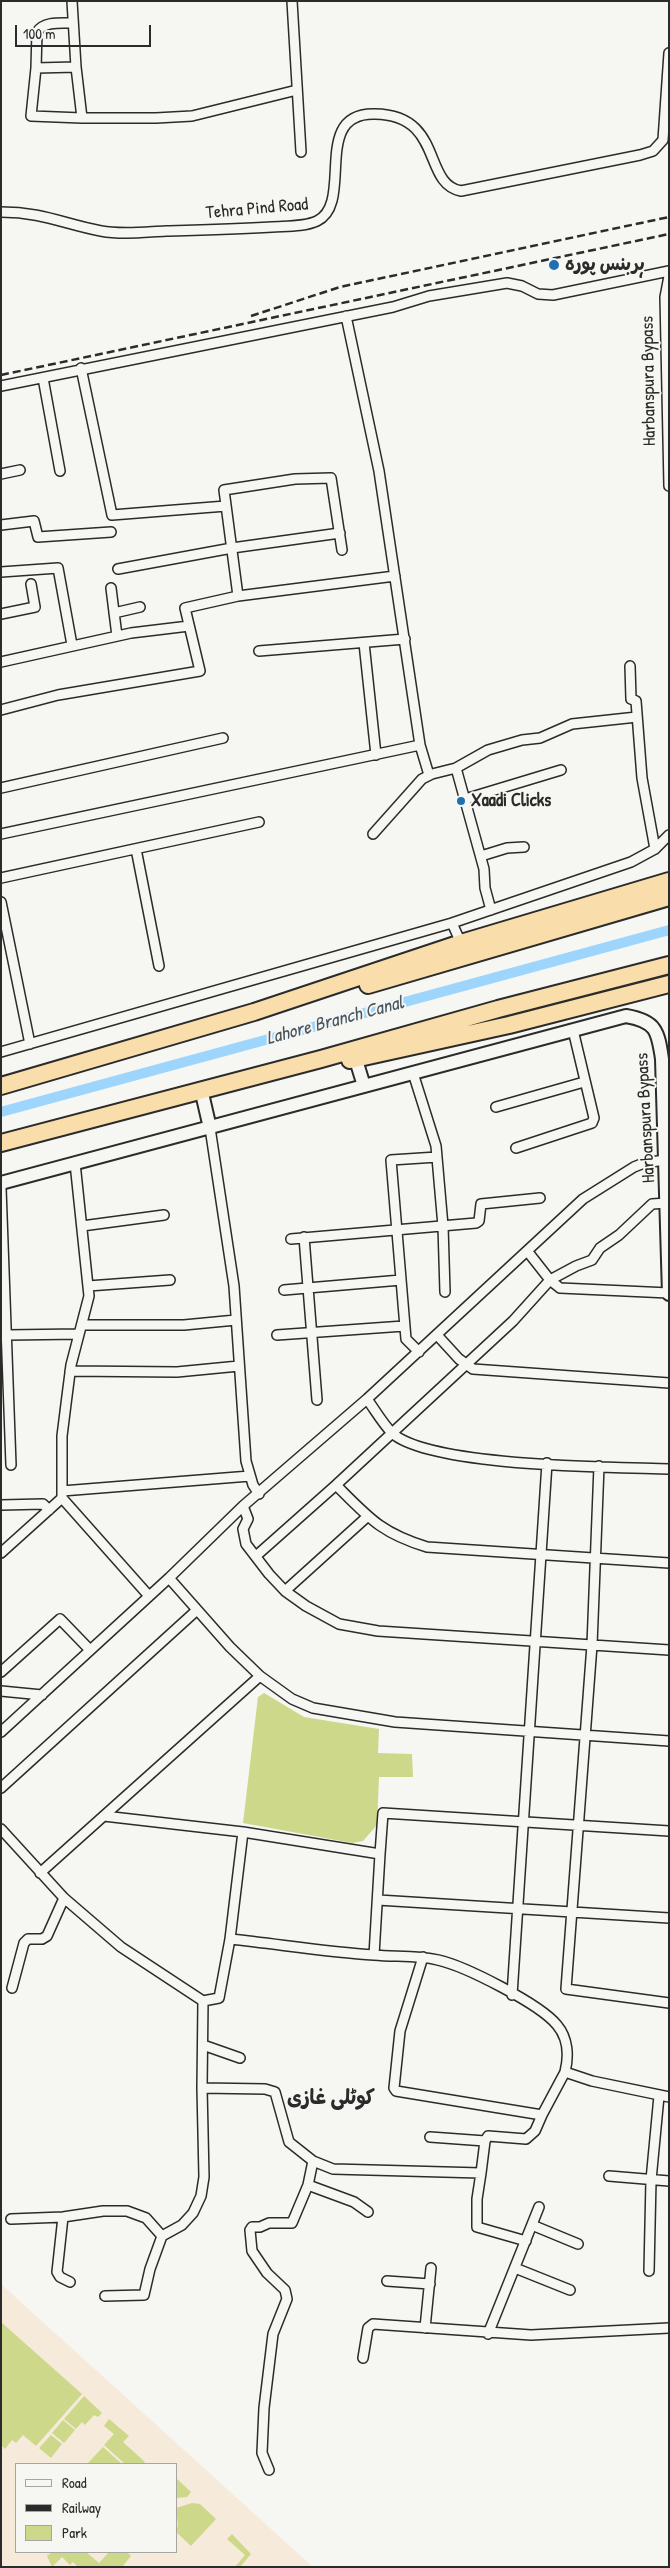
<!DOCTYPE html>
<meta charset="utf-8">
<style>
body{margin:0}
#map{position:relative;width:670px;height:2568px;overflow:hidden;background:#f6f6f2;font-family:"Patrick Hand",sans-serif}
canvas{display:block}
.frame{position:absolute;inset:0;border:2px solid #2b2b2b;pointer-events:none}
.legend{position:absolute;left:15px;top:2463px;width:162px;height:90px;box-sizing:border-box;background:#f6f6f2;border:1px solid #a5a5a2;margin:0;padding:6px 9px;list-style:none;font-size:15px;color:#2b2b2b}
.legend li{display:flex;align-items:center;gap:10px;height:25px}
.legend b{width:25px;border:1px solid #a5a5a2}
.scale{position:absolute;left:15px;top:25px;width:136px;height:22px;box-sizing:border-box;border:2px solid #2b2b2b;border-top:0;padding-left:6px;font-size:15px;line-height:18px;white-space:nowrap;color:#2b2b2b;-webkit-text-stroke:4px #f6f6f2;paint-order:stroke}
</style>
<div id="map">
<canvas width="670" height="2568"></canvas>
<div class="frame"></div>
<ul class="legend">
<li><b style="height:6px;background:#f6f6f2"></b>Road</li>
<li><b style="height:6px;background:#2b2b2b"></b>Railway</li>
<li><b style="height:14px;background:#cdd88b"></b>Park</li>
</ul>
<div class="scale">100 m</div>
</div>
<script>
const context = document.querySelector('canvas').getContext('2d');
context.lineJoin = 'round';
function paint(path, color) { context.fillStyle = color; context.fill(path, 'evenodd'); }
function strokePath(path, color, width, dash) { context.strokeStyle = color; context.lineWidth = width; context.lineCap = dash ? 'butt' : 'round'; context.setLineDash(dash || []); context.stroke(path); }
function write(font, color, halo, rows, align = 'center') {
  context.font = font + ' "Patrick Hand","Playpen Sans Arabic",sans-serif'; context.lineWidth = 4; context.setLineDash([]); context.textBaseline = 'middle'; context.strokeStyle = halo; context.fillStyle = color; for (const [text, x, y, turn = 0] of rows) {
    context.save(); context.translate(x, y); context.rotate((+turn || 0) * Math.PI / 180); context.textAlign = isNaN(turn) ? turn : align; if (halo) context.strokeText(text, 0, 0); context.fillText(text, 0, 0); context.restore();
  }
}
const built = new Path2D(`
 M1,2284l312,283h-312zM16,2464h160v88h-160z`);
const green = new Path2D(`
 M264,1693l40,24 75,12 -1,24 34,1 1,23h-34l-2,48 -14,16 -11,2 -109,-20 15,-126z
 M1,2322l81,72 -46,52 -13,-11 -7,8 -4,-3 -7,9 -4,-4z
 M84,2396l18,17 -4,4 -4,-2 -9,10 -3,-3 -6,7 -12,-10z
 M109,2419l20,17 -6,6 22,20 -2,2h-18l-21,-19 10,-11 -10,-8z
 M63,2420l12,10 -11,13 -12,-10z
 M51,2435l11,9 -11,14 -12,-10z
 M103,2447l19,17h-35z
 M176,2478l15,14 -4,5 -11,1z
 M192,2503l8,1 16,15 -25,27 -15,-14 2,-7 -2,-17z
 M232,2534l19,20 -11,13h-5l10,-12 -18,-16z
 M52,2552h34l13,11 10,-11h18l4,4 -9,11h-44l-5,-5 -3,3 -8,-8 -10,10 -5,-11z`);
const canal = new Path2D(`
 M1,1112l668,-182`);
const street = new Path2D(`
 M72,1l4,66 6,51h74l36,-2 105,-26
 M292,1l9,151
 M73,23c-12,0 -29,-2 -36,9l-1,36 40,-1
 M36,68l-5,48 51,2
 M1,212c41,0 63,12 100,19 21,4 44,1 65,0 35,-1 71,-2 106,-4 14,-1 32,0 45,-6 38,-18 -7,-109 58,-107 69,1 47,70 86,77l179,-36 13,-4 10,-11 6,-87
 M669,276l-4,21 4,189
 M81,368l31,147 114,-9
 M43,378l17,93
 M1,386l392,-79 36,-11 78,-13 15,3 16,8 15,1 116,-24
 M1,474l19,-4
 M1,525l33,-4 4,16 73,-5
 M118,569l114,-21 108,-15
 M1,572l57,-4 14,77
 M111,588l6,48
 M238,596l-14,-106 71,-11 36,-1 11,72
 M114,613l26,-6
 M1,614l34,-7 -4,-23
 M364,643l12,112
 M259,651l146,-12
 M1,662l130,-29 58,-7
 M630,666l1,33 5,2 6,77 13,71
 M1,710l57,-15 142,-24 -15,-63 53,-12 157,-20
 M420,745l9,30
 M1,788l222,-50
 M465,799l96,-29
 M1,834l419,-89 -41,-274 -33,-155
 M373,834l49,-55 10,-5 24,-6
 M136,849l23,117
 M481,856l26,-8 17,-1
 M1,878l258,-56
 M1,902l29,142
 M491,910l-6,-22 -1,-19 -28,-101 32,-18 34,-10 18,-2 32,-14 65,-7
 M452,923l9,20
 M1,1052l451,-129 179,-61 24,-13 14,-14
 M413,1073l23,73 7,80 2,66
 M496,1107l88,-25
 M210,1128l24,158 12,175 7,24 6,9
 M516,1148l76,-25 2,-5 -21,-88
 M75,1163l14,133 -18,69 -4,31 -5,40v62l87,98
 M1,1188l10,277
 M667,1203l-15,1 -33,31 -19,13 -8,12 -16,6 -26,14 -37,41 -177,164c33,33 45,48 91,62l242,16
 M82,1226l82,-11
 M304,1237l13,163
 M291,1239l185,-16 3,-2 2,-17 59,-6
 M528,1252l22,28 10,8 109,5
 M88,1286l82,-6
 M284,1290l117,-10
 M82,1325h102l52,-5
 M8,1335l71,-1
 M277,1335l127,-9
 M437,1335l22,24 14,10 196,14
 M419,1352l-13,-13 -15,-179 46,-3
 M70,1371l107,1 62,-6
 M367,1399c8,11 16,25 25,34 38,34 221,34 277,36
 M599,1466l-7,179 -26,344 103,14
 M62,1491l188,-15
 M1,1505l42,-1 6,6
 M243,1506l5,13 -5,10 3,15 23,30 16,17 21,15 33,18 39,7 291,19
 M1,1553l61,-55
 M256,1556l80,-71
 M169,1578l61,69 30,29 32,23 21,9 82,14 274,19
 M285,1591l83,-75
 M1,1672l59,-53 30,31
 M1,1691l41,4
 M1,1732l168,-154 74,-72 124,-107 216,-200 51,-32 10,-4 21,-3
 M1,1788l196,-178
 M104,1816l139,16 137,22 3,-41 286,18
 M1,1829l63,69 57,49 82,54 16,-3 11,-59c48,5 96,13 144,16 21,2 43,0 64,5 27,6 102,44 119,65 11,13 12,31 8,47l27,9 77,16
 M40,1873l220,-197
 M378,1900l291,18
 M230,1939l13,-107
 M374,1955l6,-101
 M423,1957l-23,74 -6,57 2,3 146,24 23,-43
 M12,1988l12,-45 4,-4h14l5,-3 17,-38
 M512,1995l35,-532
 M203,2001l-1,87 63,1 10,3 14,50 24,19 20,8 148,4 4,-32 3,-5 38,3 9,-8 7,-16
 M203,2045l37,13
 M430,2137l55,4
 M481,2173l-4,26v28l49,14
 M609,2176l60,5
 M308,2185l46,17 14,10
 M63,2217l-6,55 3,5 10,5
 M11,2219l52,-2 40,-6h24l19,7 16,18
 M532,2225l46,19
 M515,2268l55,22
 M649,2271l2,-91 8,-84
 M387,2281l43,3
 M105,2296l39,-1 6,-26 12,-33 20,-11 11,-12 8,-17 3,-19 -2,-89
 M425,2328l6,-60
 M488,2334l51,-127
 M363,2358l5,-30 5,-4 158,11 138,-7
 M269,2470l-7,-17 2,-45 9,-74 14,-35 -2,-9 -18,-17 -15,-22 -2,-21 2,-3h8l9,-4h23l16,-38 5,-24`);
const secondary = new Path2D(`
 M356,1060l8,26
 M201,1089l9,39
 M1,1183l625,-167c30,5 32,15 36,43l7,235`);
const highway = new Path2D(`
 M368,985l301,-88
 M350,1060l159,-35 160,-41
 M1,1086l253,-74 207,-69 208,-62
 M1,1143l320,-84 177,-50 171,-44`);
const rail = new Path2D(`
 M251,316l89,-29 329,-70
 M1,375l668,-141`);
const markers = [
 [554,265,6,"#1f6fb2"],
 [461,801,5,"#1f6fb2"]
];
const streetNames = [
 ["Tehra Pind Road",257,209,-5],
 ["Harbanspura Bypass",649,381,-91],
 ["Harbanspura Bypass",646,1118,-93]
];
const poiNames = [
 ["ہربنس پورہ",565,265],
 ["Xaadi Clicks",471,801]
];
const waterNames = [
 ["Lahore Branch Canal",335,1021,-15]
];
const quarterNames = [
 ["کوٹلی غازی",331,2099]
];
paint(built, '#f6ebdb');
paint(green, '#cdd88b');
strokePath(canal, '#9dd5fd', 10);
strokePath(street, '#2b2b2b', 12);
strokePath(secondary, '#2b2b2b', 16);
strokePath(highway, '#2b2b2b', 20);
strokePath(street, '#f6f6f2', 9);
strokePath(secondary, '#f6f6f2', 12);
strokePath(highway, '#f9deab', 16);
strokePath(rail, '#2b2b2b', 2.5, [8, 4]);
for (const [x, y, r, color] of markers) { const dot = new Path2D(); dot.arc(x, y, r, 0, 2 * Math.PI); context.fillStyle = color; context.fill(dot); strokePath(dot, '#f6f6f2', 2); }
write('18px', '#2b2b2b', '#f6f6f2', streetNames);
write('bold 18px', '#2b2b2b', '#f6f6f2', poiNames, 'left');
write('italic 19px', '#485660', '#f6f6f2', waterNames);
write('bold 20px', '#2b2b2b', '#f6f6f2', quarterNames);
</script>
